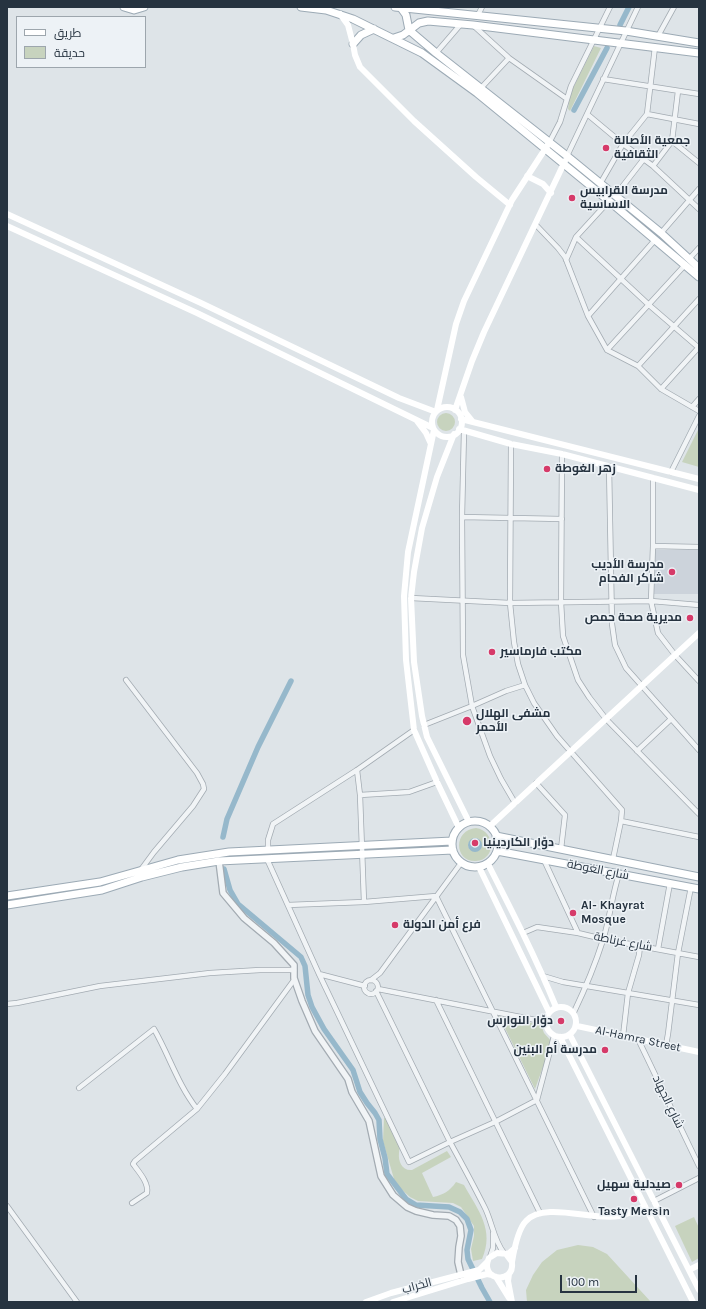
<!DOCTYPE html>
<meta charset="utf-8">
<style>
body{margin:0}
#map{position:relative;width:706px;height:1309px;overflow:hidden;background:#dee4e8;font-family:Karla,Cairo,sans-serif}
canvas{display:block}
.frame{position:absolute;inset:0;border:8px solid #263340;pointer-events:none}
.legend{position:absolute;left:16px;top:16px;width:130px;height:52px;box-sizing:border-box;background:#edf2f6;border:1px solid #9da6ad;margin:0;padding:5px 7px;list-style:none;font-size:12px;color:#263340}
.legend li{display:flex;align-items:center;gap:8px;height:20px}
.legend b{width:20px;border:1px solid #9da6ad}
.scale{position:absolute;left:560px;top:1275px;width:77px;height:18px;box-sizing:border-box;border:2px solid #263340;border-top:0;padding-left:5px;font-size:12px;line-height:14px;white-space:nowrap;color:#263340;-webkit-text-stroke:3px #edf2f6;paint-order:stroke}
</style>
<div id="map">
<canvas width="706" height="1309"></canvas>
<div class="frame"></div>
<ul class="legend">
<li><b style="height:5px;background:#fff"></b>طريق</li>
<li><b style="height:11px;background:#c7d3be"></b>حديقة</li>
</ul>
<div class="scale">100 m</div>
</div>
<script>
const context = document.querySelector('canvas').getContext('2d');
context.lineJoin = 'round';
function paint(path, color) { context.fillStyle = color; context.fill(path, 'evenodd'); }
function strokePath(path, color, width, dash) { context.strokeStyle = color; context.lineWidth = width; context.lineCap = dash ? 'butt' : 'round'; context.setLineDash(dash || []); context.stroke(path); }
function write(font, color, halo, rows, align = 'center') {
  context.font = font + ' Karla,Cairo,sans-serif'; context.lineWidth = 3; context.setLineDash([]); context.textBaseline = 'middle'; context.strokeStyle = halo; context.fillStyle = color; for (const [text, x, y, turn = 0] of rows) {
    context.save(); context.translate(x, y); context.rotate((+turn || 0) * Math.PI / 180); context.textAlign = isNaN(turn) ? turn : align; if (halo) context.strokeText(text, 0, 0); context.fillText(text, 0, 0); context.restore();
  }
}
const built = new Path2D(`
 M655,550h44v44h-45z`);
const green = new Path2D(`
 M594,46l7,2 -31,63 -2,-2 2,-15z
 M437 422a9 9 0 1 1 18 0a9 9 0 1 1-18 0Z
 M699,428v39l-17,-5z
 M476,828c20,3 20,32 0,33 -22,1 -23,-31 0,-33zM475,838l4,1 2,8 -3,3h-8l-2,-4 1,-4z
 M499,1016l42,9 3,8 8,9 -17,47z
 M384,1118h2c3,7 13,22 14,29 0,1 -1,4 -1,6 -1,8 3,18 13,17l35,-19 4,6 -29,16 11,24c10,-2 17,-6 23,-15l8,3c14,25 31,45 18,74l-9,2 -2,-12 3,-13v-10l-13,-19 -8,-4 -35,-2 -8,-4 -10,-9 -6,-9 -11,-38z
 M694,1217l5,11v30l-7,4 -17,-36z
 M578,1245l15,2 14,7 44,48h-124l-1,-12 7,-15 9,-13 15,-12z`);
const water = new Path2D(`
 M468 845a7 7 0 1 1 14 0a7 7 0 1 1-14 0Z`);
const canal = new Path2D(`
 M620,25l9,-18
 M574,110l33,-62
 M223,837l4,-18 31,-72 33,-66
 M224,869l6,21 8,14 63,53 4,9 3,29 4,12 12,22 29,41 7,22 7,11 8,10 4,7 1,19 5,19 2,16 19,25 10,6 33,2 11,5 7,7 4,11 -4,20 1,9 14,29 8,14`);
const minor = new Path2D(`
 M478,15l4,-8
 M474,26l35,32 58,41
 M658,36l16,-29
 M436,53l25,-29
 M603,79l96,15
 M481,88l28,-30
 M587,114l36,30 30,22 46,43
 M647,114l52,10
 M672,141l27,22
 M549,143l11,-21 11,-36 39,-79
 M567,156l71,-149
 M653,166l19,-25 6,-50
 M600,184l23,-40 24,-30 8,-67
 M615,196l28,-36
 M536,225l22,23 7,9 23,59 19,34 31,16 23,23 38,22
 M661,233l38,-44
 M576,237l73,68 50,43
 M689,259l10,-11
 M566,260l10,-23 33,-36
 M588,316l67,-76
 M607,350l78,-85
 M638,366l61,-67
 M661,389l38,-42
 M692,407l7,-8
 M511,444l-1,159 4,39 4,22 7,21 9,18 23,33 65,74 -1,11 -8,38
 M562,454l-1,148 2,34 15,44 11,17 17,22 93,95
 M609,466l3,158 3,21 11,23 73,82
 M671,472l28,-56
 M462,517l100,2
 M653,546v-68
 M699,547l-46,-1 -2,55 7,32 17,22 24,26
 M411,598l99,5 141,-2 48,4
 M126,680l71,93 6,11 1,5 -11,17 -39,46 -14,19
 M424,725l48,-19 -9,-51 -1,-138 2,-86
 M637,751l34,-32
 M357,770l3,25 4,107
 M536,783l29,32 -4,34
 M360,795l49,-3 28,-10
 M515,803l-14,-24 -11,-23 -18,-50 34,-15 19,-6
 M621,821l78,16
 M268,849v-9l5,-16 84,-54 57,-40
 M267,859l52,115 90,188 41,-20c12,22 24,44 35,66 7,14 9,33 19,45
 M544,860l34,73
 M288,905l76,-3 72,-6 158,321
 M523,933l14,-6 41,6 25,6 96,18
 M658,949l12,-66
 M319,974l46,12
 M543,976l20,6 136,23
 M371,980l9,-7 81,-110
 M364 987a7 7 0 1 1 14 0a7 7 0 1 1-14 0Z
 M378,989l168,33
 M376,991l74,151 45,-20 42,-22 17,-64
 M436,1000l104,213
 M7,1004l10,-1 83,-17 110,-13 50,-3h34
 M574,1012c11,-23 21,-47 29,-72 7,-22 9,-45 16,-66
 M623,1036l5,-43 11,-38 1,-9
 M638,1039l61,127
 M666,1045l2,-11 10,-81 13,-66
 M79,1088l75,-59c15,26 24,56 43,80
 M654,1201l45,-23
 M132,1203l15,-10c2,-10 -8,-21 -14,-29l2,-3 62,-52 28,-35 69,-94
 M7,1206l70,96
 M490,1257l3,-9v-15`);
const tertiary = new Path2D(`
 M219,861l4,32 21,25 30,25 20,22v13l8,23 13,30 33,48 4,13 17,29 12,55 12,19 14,12 9,4 17,4 16,1 7,4 4,6 1,10 -2,11 -1,15 3,13`);
const secondary = new Path2D(`
 M340,14l8,11 5,19 2,11 5,12 54,54 62,56 34,28
 M527,176l16,8 8,9
 M7,214l194,89 198,95 37,14
 M7,226l190,87 236,115
 M461,397l4,15 8,10
 M432 422a15 15 0 1 1 30 0a15 15 0 1 1-30 0Z
 M437,410l19,-86 8,-23 48,-101 37,-57
 M455,410l17,-49 12,-29 81,-171
 M461,419l238,60
 M417,421l9,12 5,11
 M459,429l52,15 51,10 137,36
 M434,430l-26,122 -4,44 2,64 8,70 23,52 22,46
 M454,434l-17,43 -15,51 -8,44 -3,26 3,64 8,54 5,21 42,85
 M490,826l209,-193
 M488,864c24,47 48,94 68,143
 M479,867l70,145
 M546 1022a15 15 0 1 1 30 0a15 15 0 1 1-30 0Z
 M577,1026l122,26
 M570,1035l129,255
 M560,1037l133,265
 M506,1254l6,8c3,24 -34,18 -23,-4l8,-5 11,1 7,-6
 M512,1262c2,-12 6,-33 14,-41 18,-20 67,0 93,-5 8,-1 18,-7 26,-10
 M689,1270l10,-5
 M509,1274l-1,7 4,21
 M496,1277l13,21
 M366,1302l25,-9 88,-23 8,-8
 M393,1302l75,-23 19,-5 5,1`);
const primary = new Path2D(`
 M124,7l10,3 10,-3
 M301,7l25,3 27,9 69,34 55,40 132,108 90,76
 M395,7l231,24 73,12
 M401,8l5,7 3,15 27,23 131,103 94,77 38,35
 M394,38l9,-3 16,-12 9,-2 45,4 226,28
 M353,44l8,-9 13,-6
 M452 844a23 23 0 1 1 46 0a23 23 0 1 1-46 0Z
 M496,836l203,41
 M497,851l202,38
 M7,896l93,-14 78,-22 51,-8 223,-11
 M7,905l95,-15 40,-13 40,-10 37,-6 234,-11`);
const markers = [
 [606,148,4,"#d63a69"],
 [572,198,4,"#d63a69"],
 [547,469,4,"#d63a69"],
 [672,572,4,"#d63a69"],
 [690,618,4,"#d63a69"],
 [492,652,4,"#d63a69"],
 [467,721,5,"#d63a69"],
 [475,843,4,"#d63a69"],
 [573,913,4,"#d63a69"],
 [395,925,4,"#d63a69"],
 [561,1021,4,"#d63a69"],
 [605,1050,4,"#d63a69"],
 [679,1185,4,"#d63a69"],
 [634,1199,4,"#d63a69"]
];
const poiNames = [
 ["جمعية الأصالة",614,141],
 ["الثقافية",614,155],
 ["مدرسة القرابيس",580,191],
 ["الاساسية",580,205],
 ["زهر الغوطة",555,469],
 ["مدرسة الأديب",664,565,"right"],
 ["شاكر الفحام",664,579,"right"],
 ["مديرية صحة حمص",682,618,"right"],
 ["مكتب فارماسير",500,652],
 ["مشفى الهلال",476,714],
 ["الأحمر",476,728],
 ["دوّار الكاردينيا",483,843],
 ["Al- Khayrat",581,906],
 ["Mosque",581,920],
 ["فرع أمن الدولة",403,925],
 ["دوّار النوارس",553,1021,"right"],
 ["مدرسة أم البنين",597,1050,"right"],
 ["صيدلية سهيل",671,1185,"right"],
 ["Tasty Mersin",634,1212,"center"]
];
const streetNames = [
 ["شارع الغوطة",598,870,11],
 ["شارع غرناطة",623,942,11],
 ["Al-Hamra Street",638,1039,12],
 ["شارع الجهاد",668,1102,64],
 ["الخراب",417,1286,-15]
];
paint(built, '#ccd3db');
paint(green, '#c7d3be');
paint(water, '#96b8cb');
strokePath(canal, '#96b8cb', 5.5);
strokePath(minor, '#a3abb2', 6);
strokePath(tertiary, '#a3abb2', 8);
strokePath(primary, '#9caab5', 9);
strokePath(minor, '#f1f4f6', 4.5);
strokePath(tertiary, '#f1f4f6', 5.5);
strokePath(secondary, '#fff', 6);
strokePath(primary, '#fff', 7);
for (const [x, y, r, color] of markers) { const dot = new Path2D(); dot.arc(x, y, r, 0, 2 * Math.PI); context.fillStyle = color; context.fill(dot); strokePath(dot, '#edf2f6', 1.5); }
write('bold 12px', '#263340', '#edf2f6', poiNames, 'left');
write('12px', '#263340', '#edf2f6', streetNames);
</script>
